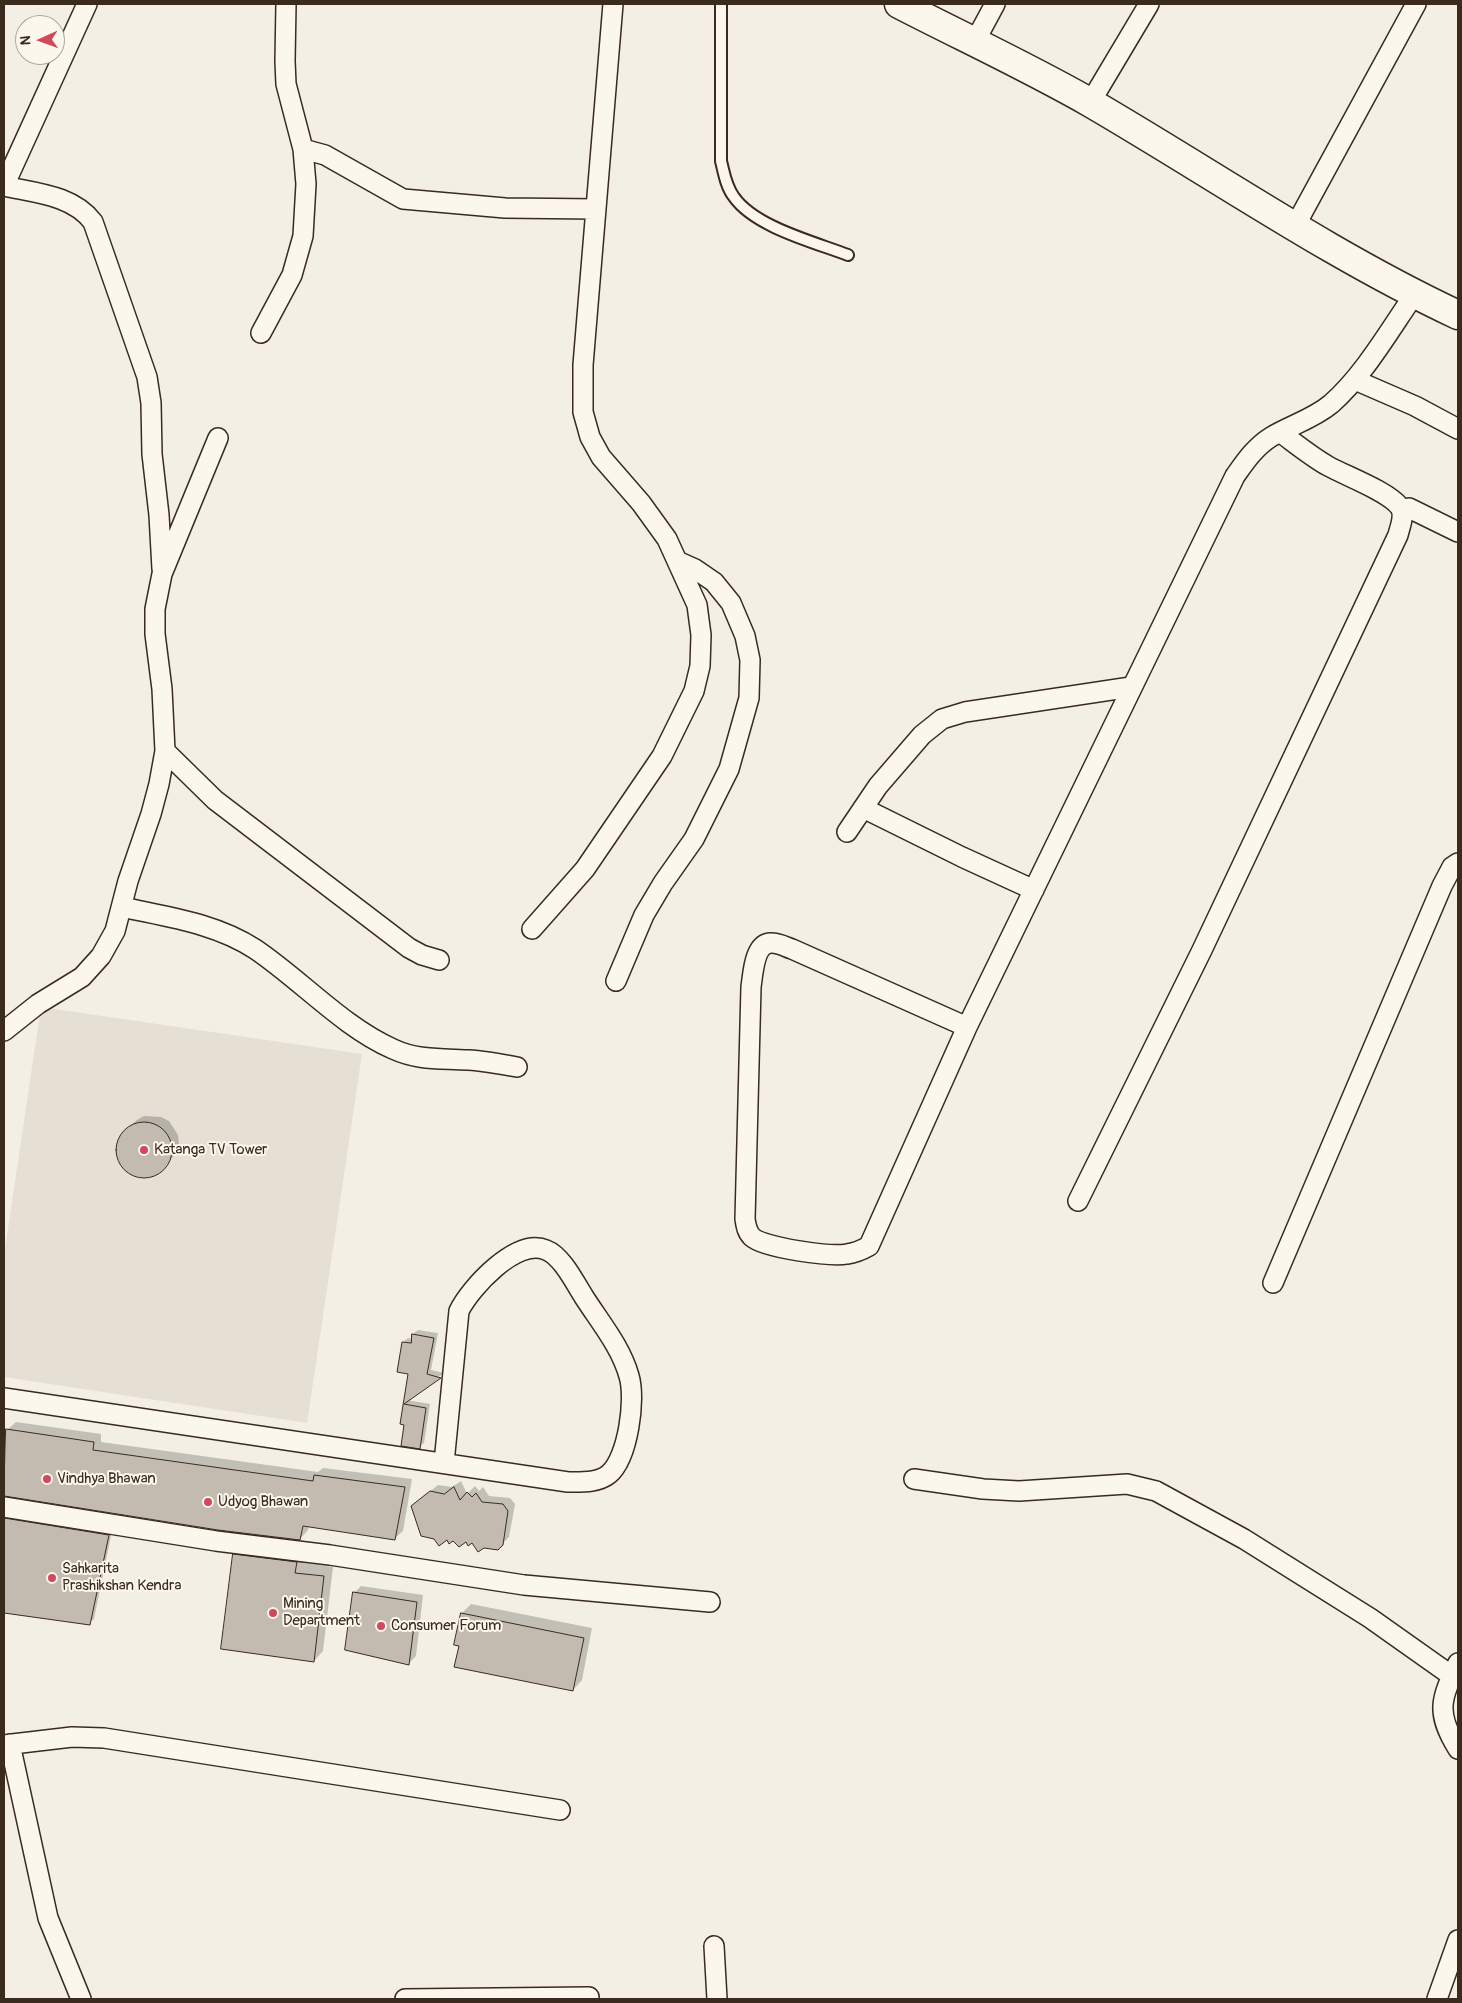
<!DOCTYPE html>
<style>
body{margin:0}
#map{position:relative;width:1462px;height:2003px;overflow:hidden;background:#f3efe4;font-family:Pangolin,sans-serif}
canvas{display:block}
.frame{position:absolute;inset:0;border:5px solid #3b2a1e;pointer-events:none}
.north{position:absolute;left:15px;top:15px;width:50px;height:50px;box-sizing:border-box;background:#fbf7ec;border:1px solid #aea59a;border-radius:50%;rotate:268deg;font-size:14px;font-weight:700;line-height:20px;text-align:center;color:#3b2a1e}
.north::after{content:'';display:block;margin:auto;width:18px;height:22px;background:#d1495b;clip-path:polygon(50% 0,100% 100%,50% 72%,0 100%)}
</style>
<div id="map">
<canvas width="1462" height="2003"></canvas>
<div class="frame"></div>
<div class="north">N</div>
</div>
<script>
const context = document.querySelector('canvas').getContext('2d');
context.lineJoin = 'round';
function paint(path, color) { context.fillStyle = color; context.fill(path, 'evenodd'); }
function strokePath(path, color, width, dash) { context.strokeStyle = color; context.lineWidth = width; context.lineCap = dash ? 'butt' : 'round'; context.setLineDash(dash || []); context.stroke(path); }
function write(font, color, halo, rows, align = 'center') {
  context.font = font + ' Pangolin,sans-serif'; context.lineWidth = 4; context.setLineDash([]); context.textBaseline = 'middle'; context.strokeStyle = halo; context.fillStyle = color; for (const [text, x, y, turn = 0] of rows) {
    context.save(); context.translate(x, y); context.rotate((+turn || 0) * Math.PI / 180); context.textAlign = isNaN(turn) ? turn : align; if (halo) context.strokeText(text, 0, 0); context.fillText(text, 0, 0); context.restore();
  }
}
const built = new Path2D(`
 M41,1007l321,47 -55,369 -303,-46v-121z`);
const shadow = new Path2D(`
 M144,1116l17,1 8,4 9,14 1,9 -2,8 -18,21 -16,5 -16,-6 -9,-14 -1,-9 2,-8 10,-14 8,-7z
 M418,1330l20,3 -7,37 13,3 -37,27 23,4 -6,39 -5,4 -13,-23 -5,-1 9,-50 -7,-31 5,-4 5,1v-5z
 M16,1422l85,12v8l217,30 5,-4 89,11 -9,52 -9,8 -85,-13 -1,4 -8,9 -82,-10 -214,-33 3,-66z
 M461,1481l6,13 8,-8 4,5 4,-4 6,9 21,2 5,6 -6,33 -7,7 -36,-3 -47,-41 19,-15 14,2z
 M4,1514l108,17 -18,88 -5,4 -85,-11z
 M244,1546l61,7 -1,10 29,4 -10,84 -9,10 -80,-106z
 M361,1586l62,9 -7,61 -7,7 -55,-70z
 M471,1604l121,24 -10,52 -9,10 -113,-45 2,-32z`);
const building = new Path2D(`
 M116 1150a28 28 0 1 1 56 0a28 28 0 1 1-56 0Z
 M412,1334l22,4 -7,36 14,4 -37,26 22,4 -6,41 -19,-3 3,-21 -4,-1 8,-50 -11,-2 5,-30 9,1z
 M6,1429l88,13 -1,8 220,31 1,-6 91,12 -10,53 -92,-14 -3,14 -82,-10 -214,-34z
 M454,1487l6,13 7,-8 5,5 4,-4 6,9 21,2 5,7 -5,34 -5,5 -14,-2 -6,4 -6,-9 -4,3 -2,-4 -7,5 -6,-6 -4,3 -2,-4 -8,6 -5,-7 -13,-3 -10,-30 19,-15 14,3z
 M4,1518l105,17 -19,90 -86,-12z
 M233,1554l64,8 -2,11 29,3 -10,86 -93,-13z
 M353,1592l64,10 -8,63 -64,-15z
 M461,1613l123,25 -11,53 -119,-24 5,-21 -5,-1z`);
const lane = new Path2D(`
 M721,4v157c3,12 5,26 13,36 21,30 80,45 114,58`);
const street = new Path2D(`
 M974,43l21,-39
 M1090,103l59,-99
 M303,149l22,6 78,44 102,9 91,1
 M4,186c31,7 69,9 89,36l54,155 4,26 1,51 7,61 3,54
 M4,186l83,-182
 M1294,228l122,-224
 M261,333l31,-58 11,-39 3,-52 -3,-35 -17,-65 -1,-23 1,-57
 M1355,380l60,26 43,23
 M1409,508l49,24
 M165,751l50,49 194,148 13,7 17,5
 M863,808l99,49 72,33
 M847,832l31,-46 44,-51 20,-16 23,-7 166,-25
 M122,907c45,10 93,16 133,42 46,31 88,78 138,100 26,12 48,9 75,11 16,1 33,4 49,7
 M532,929l53,-60 77,-113 32,-65 6,-25 1,-31 -4,-30 -30,-66 -26,-36 -40,-46 -11,-20 -7,-25v-47l30,-361
 M616,981l28,-66 19,-32 31,-44 35,-70 20,-71 1,-38 -5,-24 -14,-33 -17,-21 -19,-13 -18,-8
 M967,1027l-175,-78c-6,-2 -13,-6 -20,-6 -18,-1 -19,31 -21,44l-6,232c1,7 2,13 7,18 12,11 79,20 95,17 8,-1 15,-4 22,-8l98,-219 268,-551c10,-14 20,-29 36,-39 20,-12 42,-18 60,-33 33,-29 58,-73 83,-109
 M4,1031l34,-27 44,-27 19,-21 14,-25 13,-50 23,-67 8,-30 6,-33 -3,-62 -7,-55v-25l7,-35 56,-136
 M1078,1201l124,-251 196,-415c2,-9 8,-21 1,-29 -12,-15 -53,-30 -71,-40 -16,-9 -32,-22 -47,-33
 M1273,1283l169,-397 10,-19 6,-4
 M4,1398l564,84c14,0 30,1 41,-8 19,-16 27,-75 20,-98 -8,-29 -29,-54 -45,-79 -9,-14 -22,-41 -38,-47 -29,-13 -76,38 -87,61l-15,152
 M914,1479l69,10 36,2 108,-7 29,7 88,48 126,79 82,58
 M4,1507l212,34 114,14 194,30 186,17
 M1458,1663c-17,36 -23,49 0,86
 M10,1744l38,174 33,81
 M4,1745l68,-8 32,1 456,72
 M714,1946l3,53
 M405,1999l184,-2
 M1437,1999l21,-59`);
const secondary = new Path2D(`
 M899,4c64,33 129,63 192,99 122,71 239,152 367,212`);
const markers = [
 [144,1150,5,"#d1495b"],
 [47,1479,5,"#d1495b"],
 [208,1502,5,"#d1495b"],
 [52,1578,5,"#d1495b"],
 [273,1613,5,"#d1495b"],
 [381,1626,5,"#d1495b"]
];
const poiNames = [
 ["Katanga TV Tower",154,1150],
 ["Vindhya Bhawan",57,1479],
 ["Udyog Bhawan",218,1502],
 ["Sahkarita",62,1569],
 ["Prashikshan Kendra",62,1586],
 ["Mining",283,1604],
 ["Department",283,1621],
 ["Consumer Forum",391,1626]
];
paint(built, '#e5dfd4');
paint(shadow, '#0003');
paint(building, '#c3bbb0');
strokePath(building, '#3b2a1e', 1);
strokePath(lane, '#3b2a1e', 14);
strokePath(street, '#3b2a1e', 22);
strokePath(secondary, '#3b2a1e', 31);
strokePath(lane, '#fbf7ec', 10);
strokePath(street, '#fbf7ec', 19);
strokePath(secondary, '#fbf7ec', 28);
for (const [x, y, r, color] of markers) { const dot = new Path2D(); dot.arc(x, y, r, 0, 2 * Math.PI); context.fillStyle = color; context.fill(dot); strokePath(dot, '#fbf7ec', 2); }
write('15px', '#3b2a1e', '#fbf7ec', poiNames, 'left');
</script>
